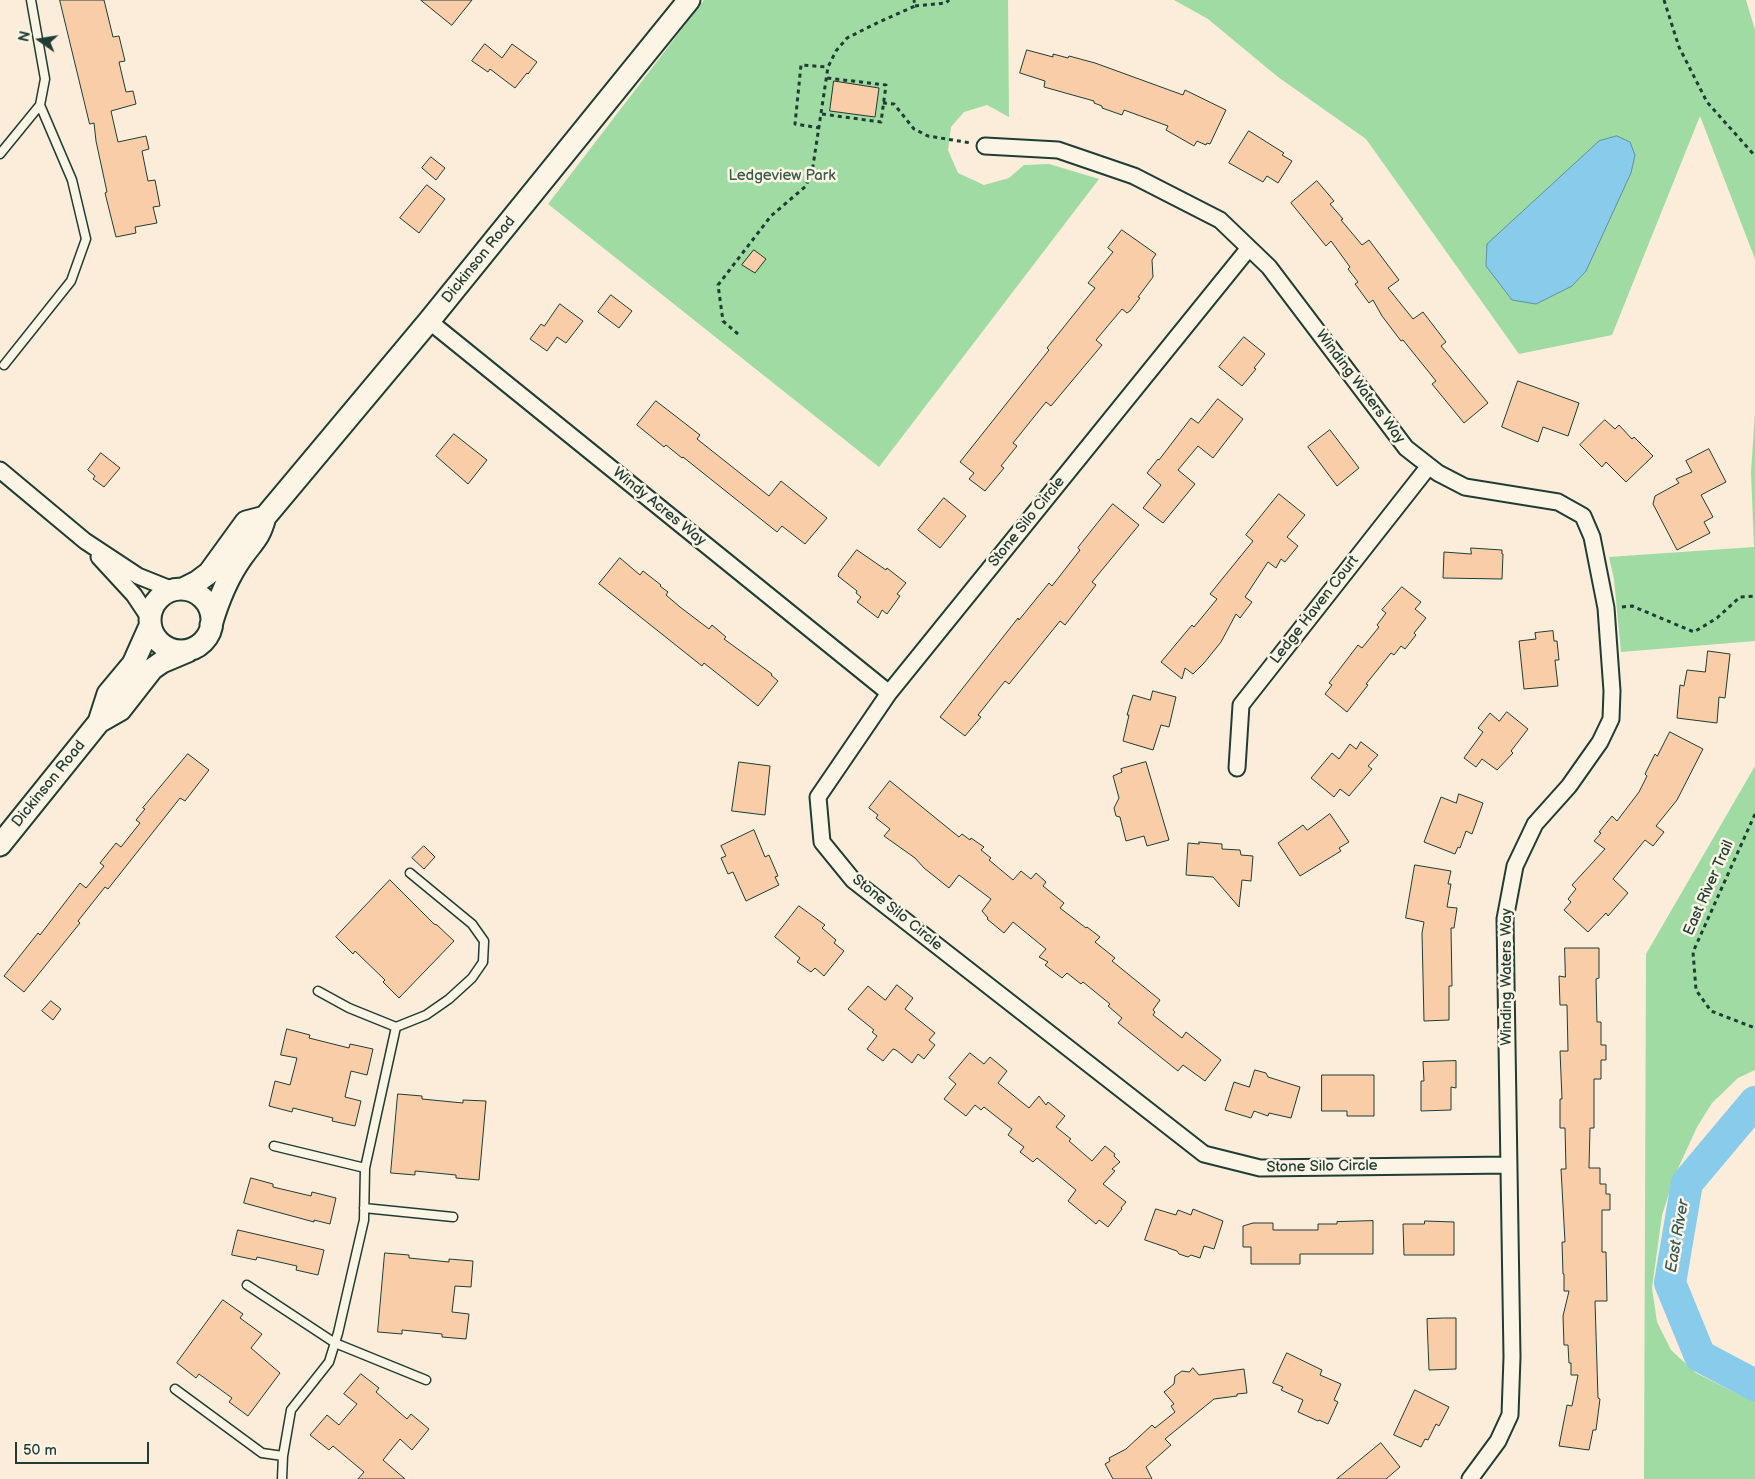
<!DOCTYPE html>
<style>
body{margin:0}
#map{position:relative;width:1755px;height:1479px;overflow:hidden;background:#fbedd9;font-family:"Balsamiq Sans",sans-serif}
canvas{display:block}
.north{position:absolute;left:15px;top:15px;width:50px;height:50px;-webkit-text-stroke:4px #fcf5e5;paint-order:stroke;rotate:283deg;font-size:14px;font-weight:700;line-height:20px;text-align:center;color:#1f3d34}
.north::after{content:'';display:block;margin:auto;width:18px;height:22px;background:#1f3d34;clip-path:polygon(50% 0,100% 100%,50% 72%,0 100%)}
.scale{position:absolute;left:15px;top:1442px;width:134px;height:22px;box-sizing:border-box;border:2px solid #1f3d34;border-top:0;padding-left:6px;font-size:15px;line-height:18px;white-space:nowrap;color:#1f3d34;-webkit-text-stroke:4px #fcf5e5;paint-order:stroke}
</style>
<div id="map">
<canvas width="1755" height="1479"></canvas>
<div class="north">N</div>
<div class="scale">50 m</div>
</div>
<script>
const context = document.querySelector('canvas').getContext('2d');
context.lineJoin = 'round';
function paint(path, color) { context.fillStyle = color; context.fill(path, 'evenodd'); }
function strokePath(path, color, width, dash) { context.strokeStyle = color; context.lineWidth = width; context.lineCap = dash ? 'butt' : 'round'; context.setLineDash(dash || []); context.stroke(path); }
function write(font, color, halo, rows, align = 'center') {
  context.font = font + ' "Balsamiq Sans",sans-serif'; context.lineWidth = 5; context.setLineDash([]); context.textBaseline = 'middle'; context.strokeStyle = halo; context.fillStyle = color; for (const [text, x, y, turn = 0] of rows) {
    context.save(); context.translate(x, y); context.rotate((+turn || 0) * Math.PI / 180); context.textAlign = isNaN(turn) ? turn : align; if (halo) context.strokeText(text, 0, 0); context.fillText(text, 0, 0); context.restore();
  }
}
const green = new Path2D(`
 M704,0h304l1,117 -22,-12 -23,7 -13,15 -3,23 10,23 26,12 25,-7 15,-13 25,-1 50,15 -220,288 -331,-263z
 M1174,0h572l9,30v229l-55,-143 -88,219 -93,19 -153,-215 -88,-62 -70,-58z
 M1755,412v229l-134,11 -7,-73 -5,-22 145,-10 -3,-75z
 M1755,766v304l-17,8 -26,25 -15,24 -22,48 -13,40 -10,73 5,34 14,28 25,23 42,21 17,3v82h-111l2,-525z`);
const water = new Path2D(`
 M1617,136l13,6 5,13 -4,18 -45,98 -14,15 -36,18 -24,-4 -26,-34 1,-22 112,-103z`);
const river = new Path2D(`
 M1755,1102l-68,81 -17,100 30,73 55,29`);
const building = new Path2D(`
 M60,0h44l9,37 6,-1 6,25 -6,1 7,30 7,-1 3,13 -25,7 7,31 28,-6 3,13 -7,2 6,30 7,-1 5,26 -7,1 4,16 -22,4 1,6 -20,4 -11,-44 2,-1 -11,-51 -2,-18 -4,1z
 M421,0h51l-20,25z
 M485,44l17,14 10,-14 25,18 -9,12 -1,-1 -12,15 -25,-19 -2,3 -16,-11z
 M1027,50l26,7v-3l15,4 1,-2 26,7 88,32 2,-5 41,20 -16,34 -3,-1 -1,2 -9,-4 -3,5 -28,-16 2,-4 -44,-16 -2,5 -20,-7v-2l-8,-3v-2l-50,-14 1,-6 -25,-8z
 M834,81l45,7 -4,29 -45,-6z
 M1249,131l35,22 -2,2 10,6 -14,22 -11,-7 -4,6 -34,-19z
 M431,157l14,11 -9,12 -14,-12z
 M1317,181l17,20 -4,3 13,15 -2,1 21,25 7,-5 30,40 -11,8 25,31 10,-7 23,30 -5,4 47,57 -24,20 -32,-39 4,-3 -33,-41 -2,1 -19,-25 -9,-16 -4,3 -14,-19 3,-2 -10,-13 2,-2 -19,-26 -5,5 -35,-43z
 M427,185l18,14 -26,34 -19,-15z
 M1122,230l34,24 -4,6 1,17 -15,20 2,1 -10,13 -3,2 -5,-4 -26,31 6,5 -51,61 -5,-4 -33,41 4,3 -16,20 3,2 -19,23 -16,-12 5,-6 -14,-11 89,-112 -2,-2 48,-60 -7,-5 25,-31 -5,-4z
 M754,250l12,9 -11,14 -13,-8z
 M611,295l21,16 -13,17 -21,-16z
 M560,304l23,17 -17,22 -9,-6 -10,14 -17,-12 11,-15 3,2z
 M1244,337l21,17 -11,14 2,1 -14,17 -23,-19z
 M1518,381l61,22 -11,33 -25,-9 -5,15 -36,-15z
 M1218,399l25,20 -30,39 -15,-12 -20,24 17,14 -32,39 -20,-15 18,-23 -14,-12 11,-14 1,1 32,-42 7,5z
 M656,401l44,34 -3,4 72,57 12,-15 46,37 -22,26 -23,-18 -5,6 -94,-75 -1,1 -16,-13 -2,2 -27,-22z
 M1605,420l10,9 4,-4 13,14 2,-2 19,19 -27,26 -20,-20 -4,5 -22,-22z
 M1330,430l29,38 -22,18 -29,-39z
 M454,434l33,26 -19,24 -32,-28z
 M1709,449l17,33 -25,13 12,22 -9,5 6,11 -33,17 -24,-46 2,-8 24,-13 -3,-4 16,-7 -6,-11z
 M101,453l19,15 -16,19 -11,-8 2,-3 -7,-6z
 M1279,494l26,21 -18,22 11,9 -13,16 -4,-3 -5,9 -8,-6 -23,35 7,5 -12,16 -4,-4 -15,28 -17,21 -11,11 -8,-6 -3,11 -21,-17 31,-37 2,2 23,-28 -7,-5 43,-53 -7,-6z
 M944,498l22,18 -26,32 -22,-18z
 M1113,504l26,21 -47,57 4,3 -31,40 -5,-4 -51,63 -4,-3 -27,34 3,2 -16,19 -25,-19 78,-99 1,2 30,-37 3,3 28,-36 -2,-2z
 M1471,548l31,2v4h1l-1,25 -59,-1 1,-26 27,2z
 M857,550l29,20 1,-2 19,15 -9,11 3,2 -13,18 -5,-4 -4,8 -21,-16 4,-5 -5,-4 1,-2 -19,-15 1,-3z
 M620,558l20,17 3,-4 18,14 -1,1 8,6 -2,3 14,12 29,22 3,-4 14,12 -2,2 48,35 -1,1 7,6 -20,25 -54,-43 -2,3 -103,-82z
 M1402,587l19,15 -6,7 11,9 -12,15 2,2 -11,14 -4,-3 -7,9 -3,-2 -25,31 2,1 -21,27 -22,-18 7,-9 -3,-2 29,-38 4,3 17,-21 -2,-2 9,-12 -4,-3z
 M1553,631l1,10h3l2,19h-4l3,26 -34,3 -5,-48 17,-2 -1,-6z
 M1708,651l22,3 -5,44 -6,-1 -2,26 -40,-5 3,-33 4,1 3,-16 18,2z
 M1153,691l23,6 -7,30 -8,-2 -8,25 -30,-9 6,-26h-2l6,-20 17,5z
 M1507,712l21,17 -17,22 2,2 -16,17 -15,-11 -6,8 -12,-9 19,-26 -5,-4 12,-15 9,8z
 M1670,732l33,17 -26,51 -21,26 8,6 -11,14 -8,-6 -32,39 15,14 -20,23 -2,-3 -18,19 -24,-22 7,-8 -3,-3 8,-10 -4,-4 33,-36 -11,-8 7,-8 -2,-1 13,-16 5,5 22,-29 8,-16 -2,-2 10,-20 2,2z
 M1361,742l17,13 -10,11 4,3 -23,27 -9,-7 -6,8 -23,-19 21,-25 7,6 11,-15 6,5z
 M188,754l21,16 -24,31 -5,-3 -72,91 -3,-2 -27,34 2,2 -56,69 -20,-16 34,-43 2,2 40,-52 6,5 18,-22 -4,-3 16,-20 5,4 19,-24 -4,-3 9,-11 -2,-1z
 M739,762l31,4 -5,49 -33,-4z
 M1146,762l23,78 -22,6 -3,-10 -18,5 -6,-24 -4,-1 -2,-8 5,-10 -6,-22 9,-4 -1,-3z
 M890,781l69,56 3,-3 8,6 1,-2 13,9 -3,3 10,8 -2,2 24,20 8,-9 10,8 5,-6 10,9 -3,4 21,17 -4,5 26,20 1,-1 13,10 -5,5 20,16 -3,3 48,39 -7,10 2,2 -2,3 29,23 4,-6 35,28 -16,21 -22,-16 -5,6 -60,-48 4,-5 -14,-12 2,-2 -27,-22 -2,2 -14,-11 -5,5 -17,-13 3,-3 -9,-5 7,-8 -33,-27 -9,11 -17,-14 1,-1 -6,-7 9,-12 -32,-24 -10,13 -25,-20 -9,-10 -31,-22 6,-7 -14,-11 2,-3 -9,-7z
 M1459,794l24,9 -11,31 -6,-3 -6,17 -2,-1 -3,7 -31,-12 17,-45 15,6z
 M1330,814l19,28 -10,6 2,3 -41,25 -22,-33 25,-18 4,5z
 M754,830l11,27 4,-2 9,21 -3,1 4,8 -33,16 -13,-29 -5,2 -7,-16 5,-2 -5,-10z
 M1199,842l23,2v5l18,1 1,5 12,1 -2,25 -9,-1 -3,27 -26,-30 -27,-2 2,-32 11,1z
 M424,846l11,11 -11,12 -12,-11z
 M1415,865l36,6 -3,13h3l-4,23 10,1 -3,20h-3l1,58h-3v34l-25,1 -2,-88 2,-11 -18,-4z
 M390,880l44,44 3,1 17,16 -55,57 -16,-16 2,-2 -30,-29 -2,3 -17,-17z
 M799,906l26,19 -3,3 14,12 -2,3 10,8 -20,25 -9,-8 -4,4 -14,-10 3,-4 -25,-21z
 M1565,948h34v30l-3,1 1,43h4v23h5v15h-5v19h-7v49h-4l-1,40h11v16h6v10h4v16h-8v42h4l1,49h-12l3,97 2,1 -4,31h-3l-4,20 -30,-4 8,-41 5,1 6,-31h-7v-12h-2l-1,-18h-4l-1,-29 6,-25h-5v-17h-1l-1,-32h3l-4,-73h5l-1,-41h-5v-29h2l-2,-48h8l-1,-46h-7l-1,-29 6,1z
 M897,985l16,13 -8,11 30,24 -6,7 6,5 -11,14 -6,-5 -6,9 -16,-13 -3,-1 -10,12 -16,-12 10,-13 -5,-4 2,-2 -26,-21 20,-23 17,14z
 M51,1001l10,8 -8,11 -11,-9z
 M287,1029l23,6 -1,3 40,10 1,-4 23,5 -6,26 -16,-4 -6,26 16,4 -6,25 -23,-5 1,-3 -40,-10 -1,4 -23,-6 6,-25 15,4 7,-27 -16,-3z
 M970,1053l14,11 6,-7 17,14 -9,12 31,25 10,-12 7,9 2,-3 17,14 -9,11 15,12 -2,2 23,20 13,-15 10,8 -1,2 6,6 -8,7 3,2 -12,13 23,18 -5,6 1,1 -14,18 -9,-7 -3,4 -28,-23 8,-11 -39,-32 -4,4 -13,-10 4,-5 -16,-12 4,-6 -28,-22 -3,3 -6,-5 -9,11 -22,-17 12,-15 -7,-6z
 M1456,1061v27l-5,-1v23l-30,1v-30h3l-1,-19z
 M1255,1070l11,3 2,4 32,10 -9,31 -22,-5 -1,3 -14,-5 -3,7 -26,-8 9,-28 15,5z
 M1322,1075h52v41h-27v-5h-25z
 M398,1094l24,2v3l41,4v-3l23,1 -7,79 -23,-2v-3l-41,-4v4l-24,-2z
 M251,1178l22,6v3l38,9 1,-4 24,6 -6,26 -16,-4v2l-70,-19z
 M1156,1209l20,6 2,-5 13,5 2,-6 30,12 -9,28 -10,-3 -4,12 -9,-3 -3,2 -9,-3 -2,-3 -32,-11z
 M1373,1221v33h-73v10h-49v-17h-8v-21l10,-3h20v7h45v-6h19v-2z
 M1425,1221l29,1v33h-50l-1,-31h21z
 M238,1230l86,20 -6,25 -22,-5 1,-4 -40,-9 -1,3 -24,-5z
 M385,1253l24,2v3l40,4v-3l24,2 -2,26 -16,-1 -3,26 17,2 -3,25 -24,-2v-3l-40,-4v4l-24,-2z
 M223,1300l20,14 -3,4 22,16 -11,14 29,25 -32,43 -19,-14 3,-4 -33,-24 -3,4 -19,-15z
 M1444,1318h12v51l-27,1 -2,-51z
 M1287,1353l35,17 -2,5 21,9 -7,16 4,2 -10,22 -9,-4 -1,1 -20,-9 5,-12 -22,-10 2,-3 -10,-4z
 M1193,1368l6,7 45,-6 3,24 -10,1v2l-23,3 -49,40 6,6 -25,22 6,12h-39l-8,-15 5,-3 -1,-3 17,-9 26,-24 3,3 20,-16 -4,-6 3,-2 -10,-12 10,-8 1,-8 7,-5 7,1z
 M361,1374l18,14 -3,4 31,27 4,-5 18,15 -17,21 -12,-11 -17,21 22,19h-47l6,-7 -31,-26 -4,4 -19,-15 17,-20 12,10 18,-21 -13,-10z
 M1415,1390l34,17 -10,19 -3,-2 -8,16 -3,-1 -4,8 -27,-12z
 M1381,1443l19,24 -14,12h-49z`);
const path = new Path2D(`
 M1664,0l15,47 28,55 48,54
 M915,6l31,-3 3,-3
 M883,103l11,1 20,25 14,7 43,7
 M822,114l59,8 5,-37 -59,-7
 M820,128l-25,-4 6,-59 27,2
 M738,334l-15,-13 -5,-36 53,-69 35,-30 7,-20 15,-99 8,-16 11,-13 32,-16 36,-16 -1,-6
 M1622,607l10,-1 62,26 23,-14 23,-21 15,-1
 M1755,814l-62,138 3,38 15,21 44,17`);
const lane = new Path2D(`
 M0,154l40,-49 5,-26 -14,-79
 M4,365l67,-84 15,-42 -14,-59 -32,-75
 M318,991l31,17 47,19 30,-12 23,-16 23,-21 11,-16 1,-21 -12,-17 -62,-51
 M274,1146l91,22
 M364,1208l89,9
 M247,1285l88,58 91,37
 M175,1389l87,64 21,3
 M282,1479l1,-23 8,-46 38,-48 9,-29 26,-113 1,-52 31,-141`);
const street = new Path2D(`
 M985,146l73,4 76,26 86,44 49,47 137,181 32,25 27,14 93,15 25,14 9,21 14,71 6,83 -1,28 -11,23 -31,44 -34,38 -20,42 -10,53 7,438 -2,58 -12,26 -28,38
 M1249,248l-360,445 -71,104 4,45 31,38 351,274 56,14 249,-3
 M429,321l460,372
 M0,470l85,71 53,35 35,14
 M99,557l35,38 16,24
 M1237,768l4,-63 188,-239`);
const secondary = new Path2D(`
 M183,589l14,-7 12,-9 37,-51 19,-5
 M150 620a31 31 0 1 1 62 0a31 31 0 1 1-62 0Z
 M211,625c7,-24 16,-47 31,-68 12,-17 17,-18 23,-40l164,-196 260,-321
 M99,722l21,-12 32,-41 10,-7 26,-11
 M0,845l99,-123 9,-28 25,-30 17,-38`);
const parkNames = [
 ["Ledgeview Park",782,176]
];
const streetNames = [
 ["Dickinson Road",479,260,-51],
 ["Winding Waters Way",1360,387,53],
 ["Windy Acres Way",659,507,39],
 ["Stone Silo Circle",1027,522,-51],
 ["Ledge Haven Court",1315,610,-52],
 ["Dickinson Road",49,784,-51],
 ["East River Trail",1709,888,-66],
 ["Stone Silo Circle",897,913,39],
 ["Winding Waters Way",1507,977,-90],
 ["Stone Silo Circle",1322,1167,-1]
];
const waterNames = [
 ["East River",1678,1236,-80]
];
paint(green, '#9fdba2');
paint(water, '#89cbea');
strokePath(water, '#5f92a1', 1);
strokePath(river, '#89cbea', 32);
paint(building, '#f9cda8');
strokePath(building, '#1f3d34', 1);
strokePath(lane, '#1f3d34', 11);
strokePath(street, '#1f3d34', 19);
strokePath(secondary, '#1f3d34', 25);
strokePath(path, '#1f3d34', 3, [4, 4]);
strokePath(lane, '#fcf5e5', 8);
strokePath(street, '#fcf5e5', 15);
strokePath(secondary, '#fcf5e5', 21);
write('15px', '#395d4a', '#fcf5e5', parkNames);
write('15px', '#1f3d34', '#fcf5e5', streetNames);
write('italic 16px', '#345958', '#fcf5e5', waterNames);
</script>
